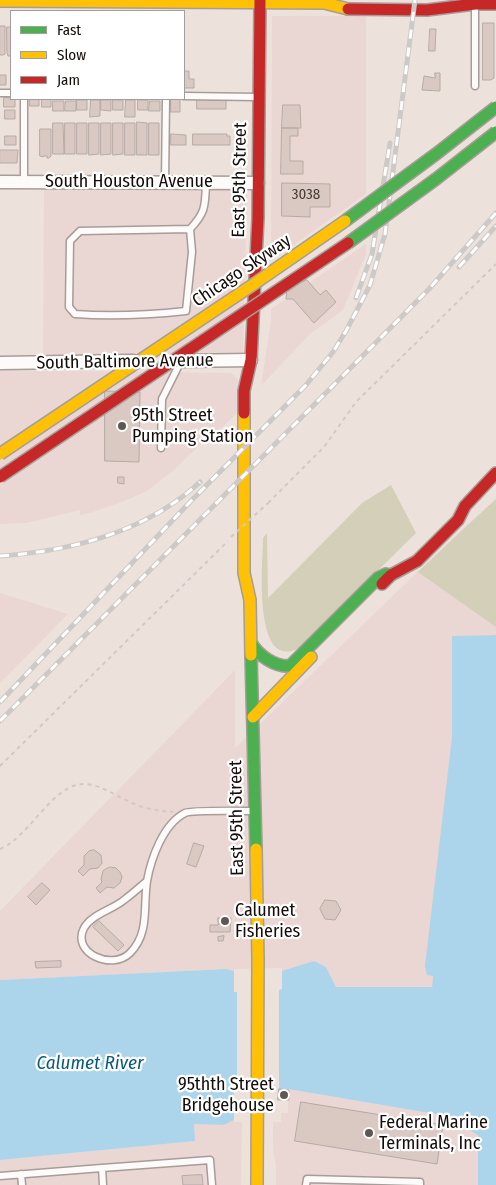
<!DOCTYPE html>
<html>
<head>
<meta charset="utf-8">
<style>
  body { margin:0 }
  #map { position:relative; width:496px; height:1185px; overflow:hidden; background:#ede2db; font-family:"Fira Sans Condensed",sans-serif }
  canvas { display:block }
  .legend { position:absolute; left:10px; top:10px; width:175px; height:90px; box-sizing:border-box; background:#fff; border:1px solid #a19e9c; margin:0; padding:6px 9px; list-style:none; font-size:15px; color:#130c08 }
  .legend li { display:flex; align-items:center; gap:10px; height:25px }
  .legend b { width:25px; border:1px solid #a19e9c }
</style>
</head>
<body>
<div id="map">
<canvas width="496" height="1185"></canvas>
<ul class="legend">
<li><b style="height:6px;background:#4caf50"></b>Fast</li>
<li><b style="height:6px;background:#ffc107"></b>Slow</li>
<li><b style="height:6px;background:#c62828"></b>Jam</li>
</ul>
</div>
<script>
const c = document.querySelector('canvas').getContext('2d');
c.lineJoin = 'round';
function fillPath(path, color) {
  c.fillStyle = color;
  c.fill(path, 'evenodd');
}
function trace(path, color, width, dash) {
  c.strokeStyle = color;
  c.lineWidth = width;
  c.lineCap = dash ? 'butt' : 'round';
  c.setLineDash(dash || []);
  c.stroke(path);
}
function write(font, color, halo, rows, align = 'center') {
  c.font = font + ' "Fira Sans Condensed",sans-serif';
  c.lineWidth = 4.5;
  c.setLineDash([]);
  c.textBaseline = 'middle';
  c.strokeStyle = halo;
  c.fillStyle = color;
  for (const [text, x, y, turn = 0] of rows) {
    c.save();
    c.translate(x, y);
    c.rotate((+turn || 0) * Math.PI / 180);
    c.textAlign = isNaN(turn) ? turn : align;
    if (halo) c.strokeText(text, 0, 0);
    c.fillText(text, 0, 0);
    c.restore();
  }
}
const industrial = new Path2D(`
  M272 16H366V194L271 261Z
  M44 189H247L243 353 43 355Z
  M366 244V254L343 310 310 334 261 386 271 320V309Z
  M0 370 230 373 234 375 239 381V411L215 434 213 432 174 470 147 491 127 500 90 513 80 515V510L26 523 0 524Z
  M496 499V635L452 636V737L432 988 336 987 326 967 282 989 226 969 0 980V911L235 670V748L462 529Z
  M0 593 68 614 0 683Z
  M288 1089 441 1115 478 1135V1185H276V1167L273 1148V1122H281V1113H288Z
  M234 1120V1122H242L241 1185H0V1160L194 1141 193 1124 224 1125Z`);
const green = new Path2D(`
  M391 485 416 533 299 648C252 673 263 561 263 538L267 533 268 598 362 503Z
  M496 499V627L418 572Z`);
const water = new Path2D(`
  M496 635V1185H478V1135L441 1115 288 1089 234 1092V1120L224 1125 194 1124 195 1141 0 1160V980L226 969 234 971H282L314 961 326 967 336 987H432L433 976 427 975 425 966 452 737V636Z`);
const pier = new Path2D(`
  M282 968V989L279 990V1089H288V1092L236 1094V1120L234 1122V1092L237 1091V992H234V969Z`);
const building = new Path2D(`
  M483 23H494V78L491 80H483Z
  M0 26H5V54L3 55H0Z
  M7 27H11V56H8L7 53Z
  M430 29H436L435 51H429Z
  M184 71H189V79H194V88H184Z
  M435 73H440V91L422 90 424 76 435 78Z
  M0 75H6V85H0Z
  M4 97 15 99V107H4Z
  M30 99H39V106H30Z
  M42 99H51V107H42Z
  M171 99H180V112H171Z
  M197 99H226V109H197Z
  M77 100H87V110H77Z
  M91 100H100V116L90 117Z
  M101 100H111V111L101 110Z
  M113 100H123V110H113Z
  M126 100H135V117H125Z
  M138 100H148V110H138Z
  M53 101H64V111H53Z
  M66 101H76V111H65Z
  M150 101H160V111H149Z
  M283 105H300L301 128H282Z
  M5 110H15V119H5Z
  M137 122 147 123V155H137Z
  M53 123H63L64 154H53Z
  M65 123H75V154H65Z
  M77 123H87V154H77Z
  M89 123H99V154L89 155Z
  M101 123H111V154L101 155Z
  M113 123H123V154L113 155Z
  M125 123H135V155H125Z
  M149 123H159V155H149Z
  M282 128H298V136H290V161H303V174H281Z
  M40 129H51V156L49 158H47V156H43V157L40 156Z
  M171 134 186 135V145H171Z
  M193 134H227V136H230V145H193Z
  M5 136H16V145H5Z
  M0 150H18L17 163H0Z
  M282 183 330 184V207H310V217L282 216Z
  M307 280 320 295 326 290 336 302 314 323 293 299H286L287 289Z
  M105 391 140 392 139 462 105 461Z
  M118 477H124V484L118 483Z
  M194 843 204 846 196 867 187 864Z
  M94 850 101 855 102 863 98 868 90 869 83 876 78 871 84 865V856L89 851Z
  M110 867 116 868 120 872 122 877 120 883 114 888 107 887 100 893 96 888 102 882 101 879 103 871Z
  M42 883 50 890 36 905 28 897Z
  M325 900 336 901 341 910 335 920 325 919 320 909Z
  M218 918H231L230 932H210V925H218Z
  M99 921 124 945 118 951 93 927Z
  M224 936 223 941H218V937Z
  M61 961V967L36 968 35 962Z
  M279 1089 289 1090V1100H278Z
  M301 1102 443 1125 437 1164 295 1141Z
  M202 1175 203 1185H183L182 1176Z`);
const path = new Path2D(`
  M268 503 324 447 356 402 496 264
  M0 766 228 541
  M0 849C30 837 53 782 86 784 101 785 118 797 132 803 145 809 159 811 173 812`);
const lane = new Path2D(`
  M475 5V86
  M0 93H11
  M184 96 257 97
  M24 182V99
  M165 183 166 99
  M190 229 192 252 186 311C148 315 112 317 75 314L69 307 70 241 80 231 190 229C206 212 205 206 206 183
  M161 448 162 399 178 367
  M147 881C140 887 132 894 124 900 112 910 92 914 84 928 71 953 112 971 130 953 150 933 143 906 147 881 151 859 163 824 185 813 191 810 242 811 253 811
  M102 1168 210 1160 212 1185
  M21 1174 22 1185
  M0 1176 102 1168 103 1185
  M306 1185 307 1179 420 1182V1185`);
const street = new Path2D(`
  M0 182 258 183
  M178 361 251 360
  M0 363 133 361`);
const fast = new Path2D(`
  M251 643C259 656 275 667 290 666L378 578 386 574 391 575
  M251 655 256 849`);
const slow = new Path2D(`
  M0 1 324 3 348 9
  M244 413V573L250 600 251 655
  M253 717 311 657
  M256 849 258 959 257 1185`);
const jam = new Path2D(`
  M348 9 427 10 475 4H496
  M244 413V391L251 360 258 218 260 0
  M382 584 391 575 417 561 458 520 465 506 496 473`);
const rail = new Path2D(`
  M459 267 496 226
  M356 298 372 254 390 143
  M0 556C72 551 146 532 200 482
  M0 702 190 502 306 385 333 352 346 331 370 285 385 234 415 0
  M0 721 429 289 496 213`);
const pathBridge = new Path2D(`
  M231 537 268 503`);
const fastBridge = new Path2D(`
  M345 221 436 154 496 107
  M348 243 436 179 496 132`);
const slowBridge = new Path2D(`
  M0 454 251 286 345 221`);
const jamBridge = new Path2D(`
  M0 477 348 243`);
const markers = [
  [122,426,5,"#5f5752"],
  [225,921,5,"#5f5752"],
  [284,1095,5,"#5f5752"],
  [369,1133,5,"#5f5752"]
];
const numberNames = [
  ["3038",306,195]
];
const streetNames = [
  ["East 95th Street",240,180,-89],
  ["South Houston Avenue",129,182],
  ["Chicago Skyway",242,271,-34],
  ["South Baltimore Avenue",125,362,-1],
  ["East 95th Street",237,818,-91]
];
const poiNames = [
  ["95th Street",132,416],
  ["Pumping Station",132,437],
  ["Calumet",235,911],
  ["Fisheries",235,932],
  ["95thth Street",274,1085,"right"],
  ["Bridgehouse",274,1106,"right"],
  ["Federal Marine",379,1123],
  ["Terminals, Inc",379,1144]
];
const waterNames = [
  ["Calumet River",90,1064]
];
fillPath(industrial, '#ead6d2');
fillPath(green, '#d3cfb8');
fillPath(water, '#acd5ec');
fillPath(pier, '#ede2db');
fillPath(building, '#dac8c3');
trace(building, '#b5aba7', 1);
trace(lane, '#a69d98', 9);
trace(street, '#a69d98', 15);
trace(fast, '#a69d98', 14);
trace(slow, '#a69d98', 14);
trace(jam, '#a69d98', 14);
trace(path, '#cecac8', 2, [4, 4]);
trace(lane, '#fcfbfa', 6);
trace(street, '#fcfbfa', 12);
trace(fast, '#4caf50', 11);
trace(slow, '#ffc107', 11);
trace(jam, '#c62828', 11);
trace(rail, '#ccc9c7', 5);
trace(rail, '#fff', 3, [9]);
trace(fastBridge, '#a69d98', 14, []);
trace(slowBridge, '#a69d98', 14, []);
trace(jamBridge, '#a69d98', 14, []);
trace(pathBridge, '#cecac8', 2, [4, 4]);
trace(fastBridge, '#4caf50', 11);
trace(slowBridge, '#ffc107', 11);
trace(jamBridge, '#c62828', 11);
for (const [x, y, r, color] of markers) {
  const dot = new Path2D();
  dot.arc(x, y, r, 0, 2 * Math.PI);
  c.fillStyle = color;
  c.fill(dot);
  trace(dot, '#fff', 2);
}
write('15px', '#453b37', null, numberNames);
write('18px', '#130c08', '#fff', streetNames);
write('18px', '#130c08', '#fff', poiNames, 'left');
write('italic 19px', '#085b7d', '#fff', waterNames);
</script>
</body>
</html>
